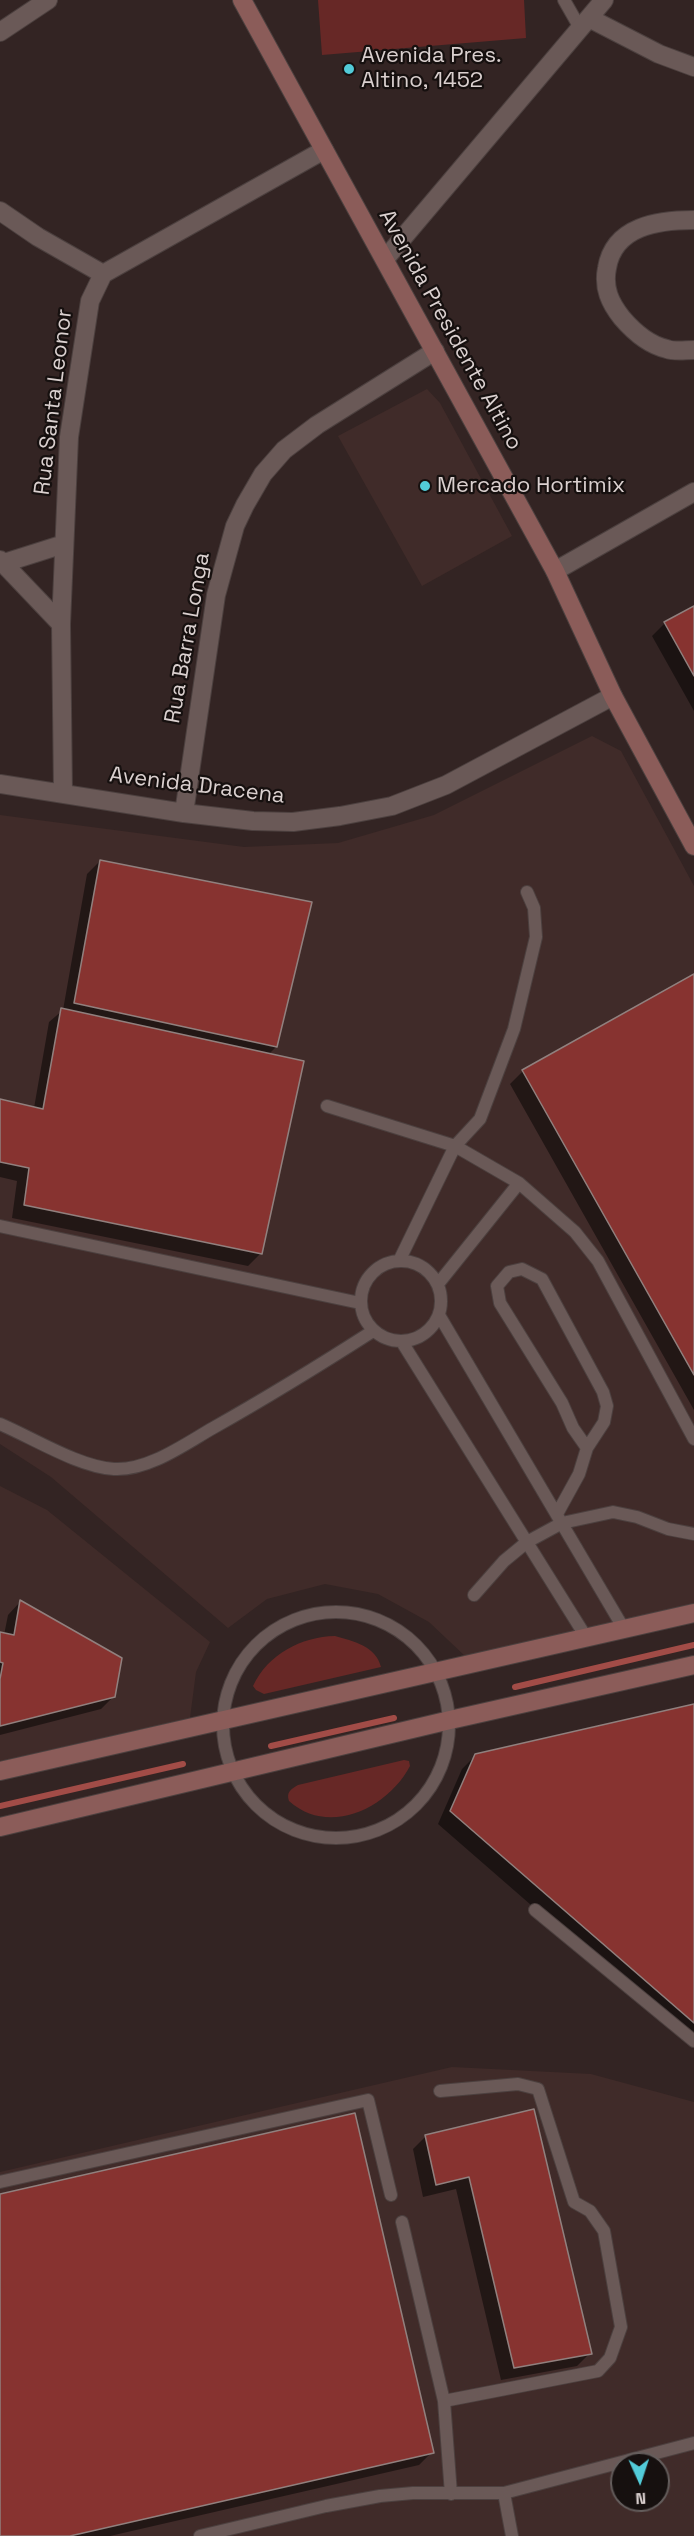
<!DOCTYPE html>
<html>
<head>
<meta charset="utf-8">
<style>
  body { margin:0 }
  #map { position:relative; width:694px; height:2536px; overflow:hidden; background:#332423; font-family:"Space Grotesk",sans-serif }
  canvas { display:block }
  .north { position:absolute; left:610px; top:2452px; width:60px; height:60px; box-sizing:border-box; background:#16100f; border:2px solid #645d5c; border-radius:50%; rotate:177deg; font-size:16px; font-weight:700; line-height:24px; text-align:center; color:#dad0cf }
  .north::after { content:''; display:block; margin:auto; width:21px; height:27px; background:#52cbd8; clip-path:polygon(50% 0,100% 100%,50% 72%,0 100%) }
</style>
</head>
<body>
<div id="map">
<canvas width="694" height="2536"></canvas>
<div class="north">N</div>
</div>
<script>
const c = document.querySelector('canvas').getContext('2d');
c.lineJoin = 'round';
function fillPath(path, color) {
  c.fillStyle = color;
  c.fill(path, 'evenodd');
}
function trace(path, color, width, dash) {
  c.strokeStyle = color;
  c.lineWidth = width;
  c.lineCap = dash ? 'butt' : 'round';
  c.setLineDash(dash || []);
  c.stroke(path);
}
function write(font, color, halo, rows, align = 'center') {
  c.font = font + ' "Space Grotesk",sans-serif';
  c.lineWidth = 4.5;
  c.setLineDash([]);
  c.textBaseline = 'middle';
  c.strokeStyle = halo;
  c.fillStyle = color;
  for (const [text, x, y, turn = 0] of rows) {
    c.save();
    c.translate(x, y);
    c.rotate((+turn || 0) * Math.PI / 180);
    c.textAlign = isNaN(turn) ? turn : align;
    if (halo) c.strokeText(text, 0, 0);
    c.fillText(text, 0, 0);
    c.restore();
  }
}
const built = new Path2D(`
  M427 389 440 403 512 536 422 586 338 436Z
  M592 736 621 751 694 886V1603L466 1657 429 1622 378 1594 325 1584 267 1599 228 1628 51 1477 0 1444V815L244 847 338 843 434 815Z
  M0 1486 47 1510 210 1642 196 1672 190 1718 0 1761Z
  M452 2067 591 2074 694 2102V2536H0V2172ZM622 2464H658V2500H622Z`);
const green = new Path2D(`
  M318 0H524L526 38 322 55Z
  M335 1636C353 1641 376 1646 381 1667L264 1694 256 1690 253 1686C268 1654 301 1637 335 1636Z
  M404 1760 409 1761 410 1766C388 1808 329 1837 289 1801 286 1792 291 1789 298 1785Z`);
const shadow = new Path2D(`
  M694 607V711L652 636 665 623Z
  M100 861 276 1047 268 1055 261 1253 248 1266 12 1218 17 1181 0 1177V1101L34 1108 49 1022 63 1010 87 874Z
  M694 976V1410L510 1084 523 1071Z
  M20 1602 114 1696 101 1709 0 1735V1634L4 1635 8 1615Z
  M694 1705V2047L438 1824 462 1769 475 1756Z
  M533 2110 590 2353 577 2366 501 2380 456 2189 423 2197 413 2149 426 2136Z
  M0 2196 432 2452 419 2465 110 2536H0Z`);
const stream = new Path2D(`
  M515 1687 694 1645
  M271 1746 394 1718
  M0 1806 183 1764`);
const building = new Path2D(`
  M694 606V676L664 622Z
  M100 860 312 902 277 1047 74 1003Z
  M694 974V1375L522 1070Z
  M61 1008 304 1061 262 1254 24 1205 29 1168 0 1162V1099L43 1109Z
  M20 1600 122 1658 115 1697 0 1726V1679L3 1663 0 1662V1632L14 1635Z
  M694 1704V2023L450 1811 475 1754Z
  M534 2109 592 2354 514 2368 469 2177 436 2185 425 2135Z
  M355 2113 434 2453 70 2536H0V2194Z`);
const lane = new Path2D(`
  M564 0 580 28
  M327 1106 455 1146 519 1183 575 1232 598 1261 694 1439
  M0 1226 360 1303
  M361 1301a40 40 0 1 1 80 0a40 40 0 1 1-80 0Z
  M399 1261 455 1146 480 1119 514 1029 536 937 534 908 527 892
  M438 1284 519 1183
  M439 1315 624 1629
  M402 1342 586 1637
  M0 1424C33 1438 79 1467 114 1469 148 1471 185 1444 213 1428 268 1397 320 1365 373 1331
  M557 1514 579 1474 587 1448 604 1422 607 1406 603 1392 542 1279 522 1269 509 1272 497 1286 500 1303 562 1403 573 1428 587 1448
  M474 1595 504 1561 527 1542 562 1523 613 1512 637 1517 668 1529 694 1534
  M223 1725a113 113 0 1 1 226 0a113 113 0 1 1-226 0Z
  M535 1910 694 2041
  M440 2091 518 2084 538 2089 574 2202 590 2211 604 2231 621 2327 610 2358 598 2371 444 2401
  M0 2182 368 2100 391 2195
  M402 2222 444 2401 451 2494
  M504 2493 512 2536
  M200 2536 326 2506 380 2496 413 2493H504L694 2443`);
const street = new Path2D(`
  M589 18 659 54 694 67
  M0 32 48 0
  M0 211 38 237 103 274
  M694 220C658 220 614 226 607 268 603 288 610 303 622 318 634 332 649 345 667 349 675 352 685 350 694 350
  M385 259 604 0
  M0 560 61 624
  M4 563 64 544
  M555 571 694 492
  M0 784 184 813 253 821 293 822 340 816 392 806 446 785 613 696
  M63 793 61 624 69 437 90 301 103 274 324 150
  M184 813 216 595 235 526 245 505 263 474 284 450 317 425 435 351`);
const secondary = new Path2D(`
  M242 0 555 571 613 696 694 846
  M0 1771 694 1613
  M0 1827 450 1720 694 1665`);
const markers = [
  [349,69,6,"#52cbd8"],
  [425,486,6,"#52cbd8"]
];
const poiNames = [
  ["Avenida Pres.",361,56],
  ["Altino, 1452",361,81],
  ["Mercado Hortimix",437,486]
];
const streetNames = [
  ["Avenida Presidente Altino",450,330,61],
  ["Rua Santa Leonor",54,402,-83],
  ["Rua Barra Longa",188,638,-80],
  ["Avenida Dracena",197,786,7]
];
fillPath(built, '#402b29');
fillPath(green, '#672826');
fillPath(shadow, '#0007');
trace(stream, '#a24c47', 6);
fillPath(building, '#873330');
trace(building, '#91807e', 1.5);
trace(lane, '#4c403f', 14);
trace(street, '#4c403f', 20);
trace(secondary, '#4c403f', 20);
trace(lane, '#6a5957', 12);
trace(street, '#6a5957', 18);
trace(secondary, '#8b5c59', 18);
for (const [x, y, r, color] of markers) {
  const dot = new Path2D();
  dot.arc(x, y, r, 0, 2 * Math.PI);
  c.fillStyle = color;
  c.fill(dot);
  trace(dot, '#16100f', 2);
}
write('22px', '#dad0cf', '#16100f', poiNames, 'left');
write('22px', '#dad0cf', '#16100f', streetNames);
</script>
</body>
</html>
